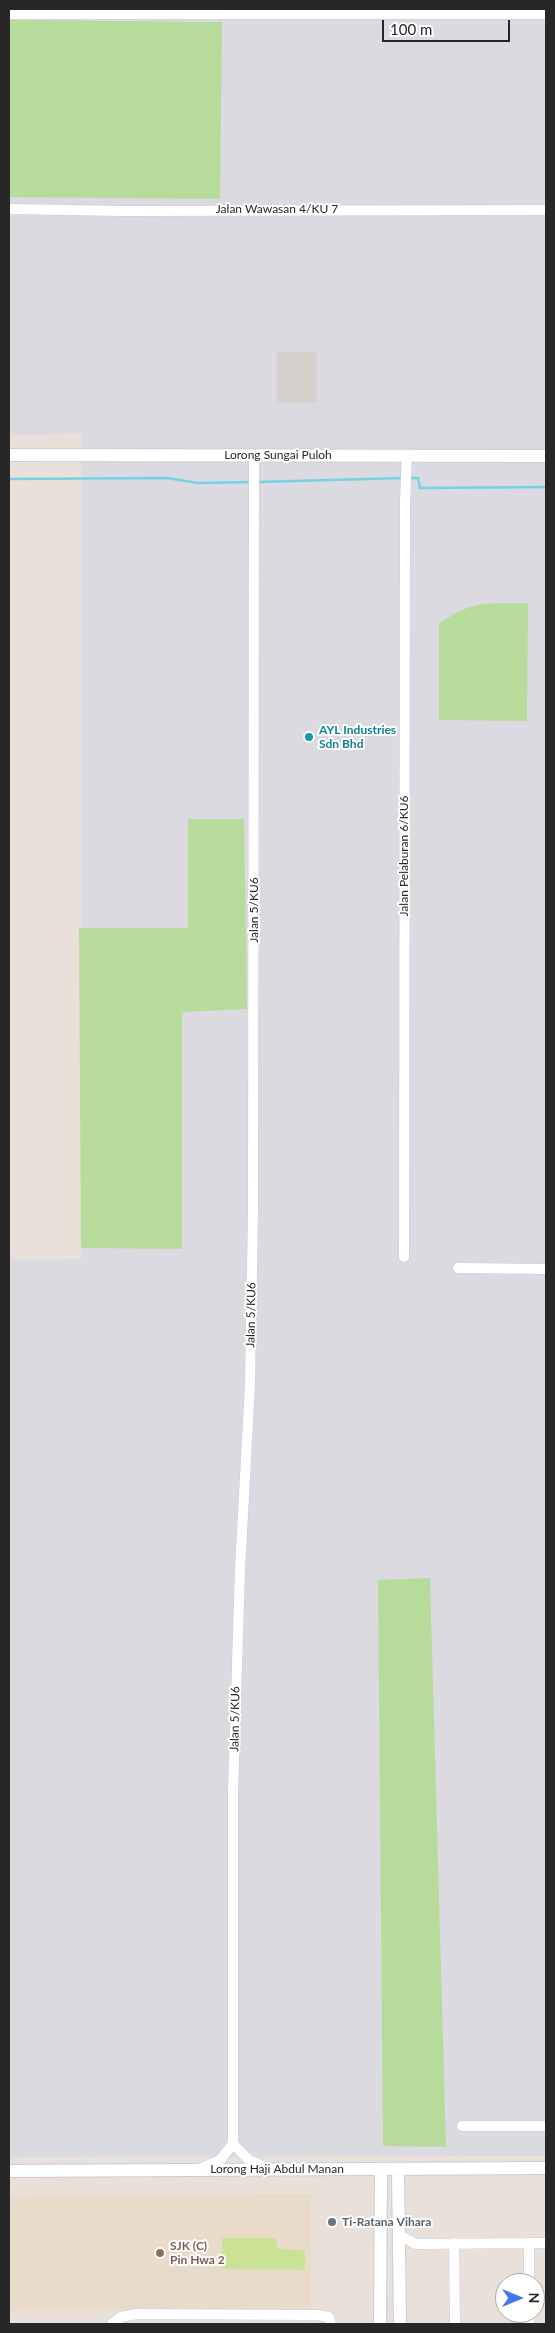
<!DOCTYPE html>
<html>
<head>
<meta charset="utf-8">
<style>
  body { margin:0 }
  #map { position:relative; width:555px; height:2333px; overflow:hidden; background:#e8e0d9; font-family:Lato,sans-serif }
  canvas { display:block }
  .frame { position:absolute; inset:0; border:10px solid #272727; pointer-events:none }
  .north { position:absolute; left:495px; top:2273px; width:50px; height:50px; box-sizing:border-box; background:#fff; border:1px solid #a9a9a9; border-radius:50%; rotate:90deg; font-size:14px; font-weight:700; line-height:20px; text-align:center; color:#272727 }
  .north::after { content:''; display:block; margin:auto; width:18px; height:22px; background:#4677e9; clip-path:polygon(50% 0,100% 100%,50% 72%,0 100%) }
  .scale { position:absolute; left:382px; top:20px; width:128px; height:22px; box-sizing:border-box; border:2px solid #272727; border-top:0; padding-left:6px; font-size:15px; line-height:18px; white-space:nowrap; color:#272727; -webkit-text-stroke:4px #fff; paint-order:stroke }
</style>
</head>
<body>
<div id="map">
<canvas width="555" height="2333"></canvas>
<div class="frame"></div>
<div class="north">N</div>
<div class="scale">100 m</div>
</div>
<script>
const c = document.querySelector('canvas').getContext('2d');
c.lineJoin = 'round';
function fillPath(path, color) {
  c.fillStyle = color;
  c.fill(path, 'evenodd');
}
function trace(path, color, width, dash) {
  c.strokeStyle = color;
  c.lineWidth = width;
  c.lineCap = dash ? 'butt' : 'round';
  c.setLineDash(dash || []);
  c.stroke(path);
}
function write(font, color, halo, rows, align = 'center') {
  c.font = font + ' Lato,sans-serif';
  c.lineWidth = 4;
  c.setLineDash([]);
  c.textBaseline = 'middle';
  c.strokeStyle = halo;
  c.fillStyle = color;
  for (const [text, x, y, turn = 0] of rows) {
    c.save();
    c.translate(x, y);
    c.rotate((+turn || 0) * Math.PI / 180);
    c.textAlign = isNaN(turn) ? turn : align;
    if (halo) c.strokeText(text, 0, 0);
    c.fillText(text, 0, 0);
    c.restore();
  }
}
const industrial = new Path2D(`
  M9 9H546V2156L9 2157V1260L81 1259V434L9 435Z`);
const education = new Path2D(`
  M311 2194V2310L9 2311V2197Z`);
const green = new Path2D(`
  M9 20 222 22 220 199 10 197Z
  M528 603 527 721 439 720V624C472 599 489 604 528 603Z
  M188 819H244L247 1009 182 1012V1249L81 1248 79 928H188Z
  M430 1578 446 2147 383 2146 378 1580Z`);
const pitch = new Path2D(`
  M222 2238H276L277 2249 305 2250V2270L222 2269Z`);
const plaza = new Path2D(`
  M277 352H317V403H277Z`);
const stream = new Path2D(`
  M410 478H418L420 488 546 487
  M9 479 167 478 198 483 252 482
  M257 482 404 478`);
const minor = new Path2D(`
  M9 14H546
  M9 209 123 211 546 210
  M404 1257 405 502 407 455
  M458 1268 546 1269
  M462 2126H546
  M233 2144V1792L240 1570 250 1384 253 1212 254 485V461L252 455
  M233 2144 249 2160 266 2167
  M201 2168 220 2160 233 2144
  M399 2235 416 2244 546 2243
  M454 2243 455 2324
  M529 2243V2283
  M529 2313V2324
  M112 2324 121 2317 136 2314 317 2315 329 2317 331 2324`);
const tertiary = new Path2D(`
  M9 455 546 456
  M398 2169 400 2324
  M9 2171 546 2168
  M380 2324 381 2169`);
const markers = [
  [309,737,5,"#0f9aa8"],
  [332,2222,5,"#6b7280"],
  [160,2253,5,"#8d6e63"]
];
const streetNames = [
  ["Jalan Wawasan 4/KU 7",277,209],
  ["Lorong Sungai Puloh",278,455],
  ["Jalan Pelaburan 6/KU6",404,856,-90],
  ["Jalan 5/KU6",254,910,-90],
  ["Jalan 5/KU6",251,1315,-89],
  ["Jalan 5/KU6",235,1719,-89],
  ["Lorong Haji Abdul Manan",277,2169]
];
const cultureNames = [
  ["AYL Industries",319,730],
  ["Sdn Bhd",319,744]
];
const worshipNames = [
  ["Ti-Ratana Vihara",342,2222]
];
const educationNames = [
  ["SJK (C)",170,2246],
  ["Pin Hwa 2",170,2260]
];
fillPath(industrial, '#dbdae1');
fillPath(education, '#e9dbca');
fillPath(green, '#b7db9a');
fillPath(pitch, '#cae296');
fillPath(plaza, '#d5d0cc');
trace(stream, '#74d2e3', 2.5);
trace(minor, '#c8cdd8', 11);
trace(tertiary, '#c8cdd8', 14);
trace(minor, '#fff', 10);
trace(tertiary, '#fff', 12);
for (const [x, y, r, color] of markers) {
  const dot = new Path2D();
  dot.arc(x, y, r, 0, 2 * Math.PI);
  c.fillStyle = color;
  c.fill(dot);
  trace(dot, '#fff', 2);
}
write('12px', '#272727', '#fff', streetNames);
write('bold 12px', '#0d838f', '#fff', cultureNames, 'left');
write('bold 12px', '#5b616d', '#fff', worshipNames, 'left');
write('bold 12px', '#785e54', '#fff', educationNames, 'left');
</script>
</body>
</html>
